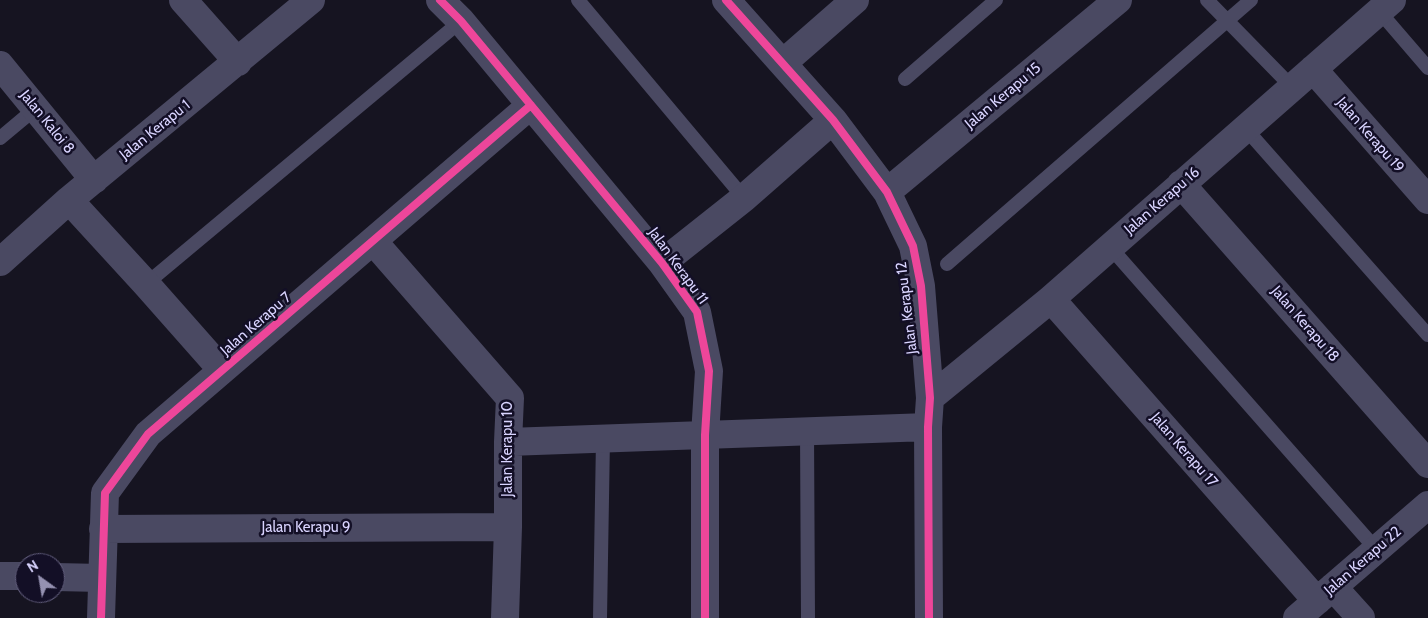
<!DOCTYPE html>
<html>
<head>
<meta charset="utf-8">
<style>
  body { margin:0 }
  #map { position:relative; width:1428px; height:618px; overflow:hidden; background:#161421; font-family:Cabin,sans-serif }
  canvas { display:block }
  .north { position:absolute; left:15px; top:553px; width:50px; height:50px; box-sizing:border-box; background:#130f26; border:1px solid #625e7d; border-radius:50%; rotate:328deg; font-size:14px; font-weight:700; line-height:20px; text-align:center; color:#d9d4ff }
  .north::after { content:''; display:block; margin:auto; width:18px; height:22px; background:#9591b1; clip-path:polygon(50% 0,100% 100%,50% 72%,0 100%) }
</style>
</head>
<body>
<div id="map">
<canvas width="1428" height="618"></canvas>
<div class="north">N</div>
</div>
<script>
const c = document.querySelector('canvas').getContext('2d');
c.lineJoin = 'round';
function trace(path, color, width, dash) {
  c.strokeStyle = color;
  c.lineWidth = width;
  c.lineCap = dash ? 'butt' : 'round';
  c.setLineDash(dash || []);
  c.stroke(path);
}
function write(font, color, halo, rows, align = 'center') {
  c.font = font + ' Cabin,sans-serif';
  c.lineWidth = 5;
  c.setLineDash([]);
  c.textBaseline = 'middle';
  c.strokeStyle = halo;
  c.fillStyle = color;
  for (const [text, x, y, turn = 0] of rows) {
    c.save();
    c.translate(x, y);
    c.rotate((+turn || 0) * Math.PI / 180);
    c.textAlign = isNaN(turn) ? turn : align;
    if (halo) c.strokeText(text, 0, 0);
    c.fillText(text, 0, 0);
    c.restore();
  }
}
const service = new Path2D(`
  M578 0 744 198
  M1207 0 1292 87
  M1379 11 1428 68
  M905 79 996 0
  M1245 128 1428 335
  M0 138 36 108
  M1110 247 1368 540
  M947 264 1251 0
  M146 284 461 21
  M807 431 808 618
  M600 618 603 439`);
const minor = new Path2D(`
  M183 0 238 62
  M440 0 461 21 662 263 697 312 709 371 705 435V618
  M726 0 833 120 887 192 913 246 921 286 930 398 928 427 929 618
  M783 63 855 0
  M0 65 94 180
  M1313 69 1428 200
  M1181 184 1428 464
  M887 192 1118 0
  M69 200 146 284 222 370
  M373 241 510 398 508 442V527L505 618
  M0 262 69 200 311 0
  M662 263 744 198 833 120
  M1051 299 1317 601
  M930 398 1051 299 1392 0
  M508 442 928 427
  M103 529 508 527
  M0 576H25
  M55 577 102 578
  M1333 587 1361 618
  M101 618 105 493 148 434 531 105
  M1297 618 1428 505`);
const cycleway = new Path2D(`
  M440 0 461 21 662 263 697 312 709 371 705 435V618
  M726 0 833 120 887 192 913 246 921 286 930 398 928 427 929 618
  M101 618 105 493 148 434 531 105`);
const streetNames = [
  ["Jalan Kerapu 15",1003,96,-40],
  ["Jalan Kaloi 8",47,122,51],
  ["Jalan Kerapu 1",155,130,-39],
  ["Jalan Kerapu 19",1370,135,49],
  ["Jalan Kerapu 16",1162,201,-41],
  ["Jalan Kerapu 11",678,266,54],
  ["Jalan Kerapu 12",907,308,-97],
  ["Jalan Kerapu 7",256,324,-41],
  ["Jalan Kerapu 18",1305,324,49],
  ["Jalan Kerapu 10",508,449,-90],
  ["Jalan Kerapu 17",1184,450,49],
  ["Jalan Kerapu 9",306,528],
  ["Jalan Kerapu 22",1363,561,-41]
];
trace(service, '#4a4962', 14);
trace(minor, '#4a4962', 28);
trace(cycleway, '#ed469a', 8);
write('15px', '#d9d4ff', '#130f26', streetNames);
</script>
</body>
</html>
